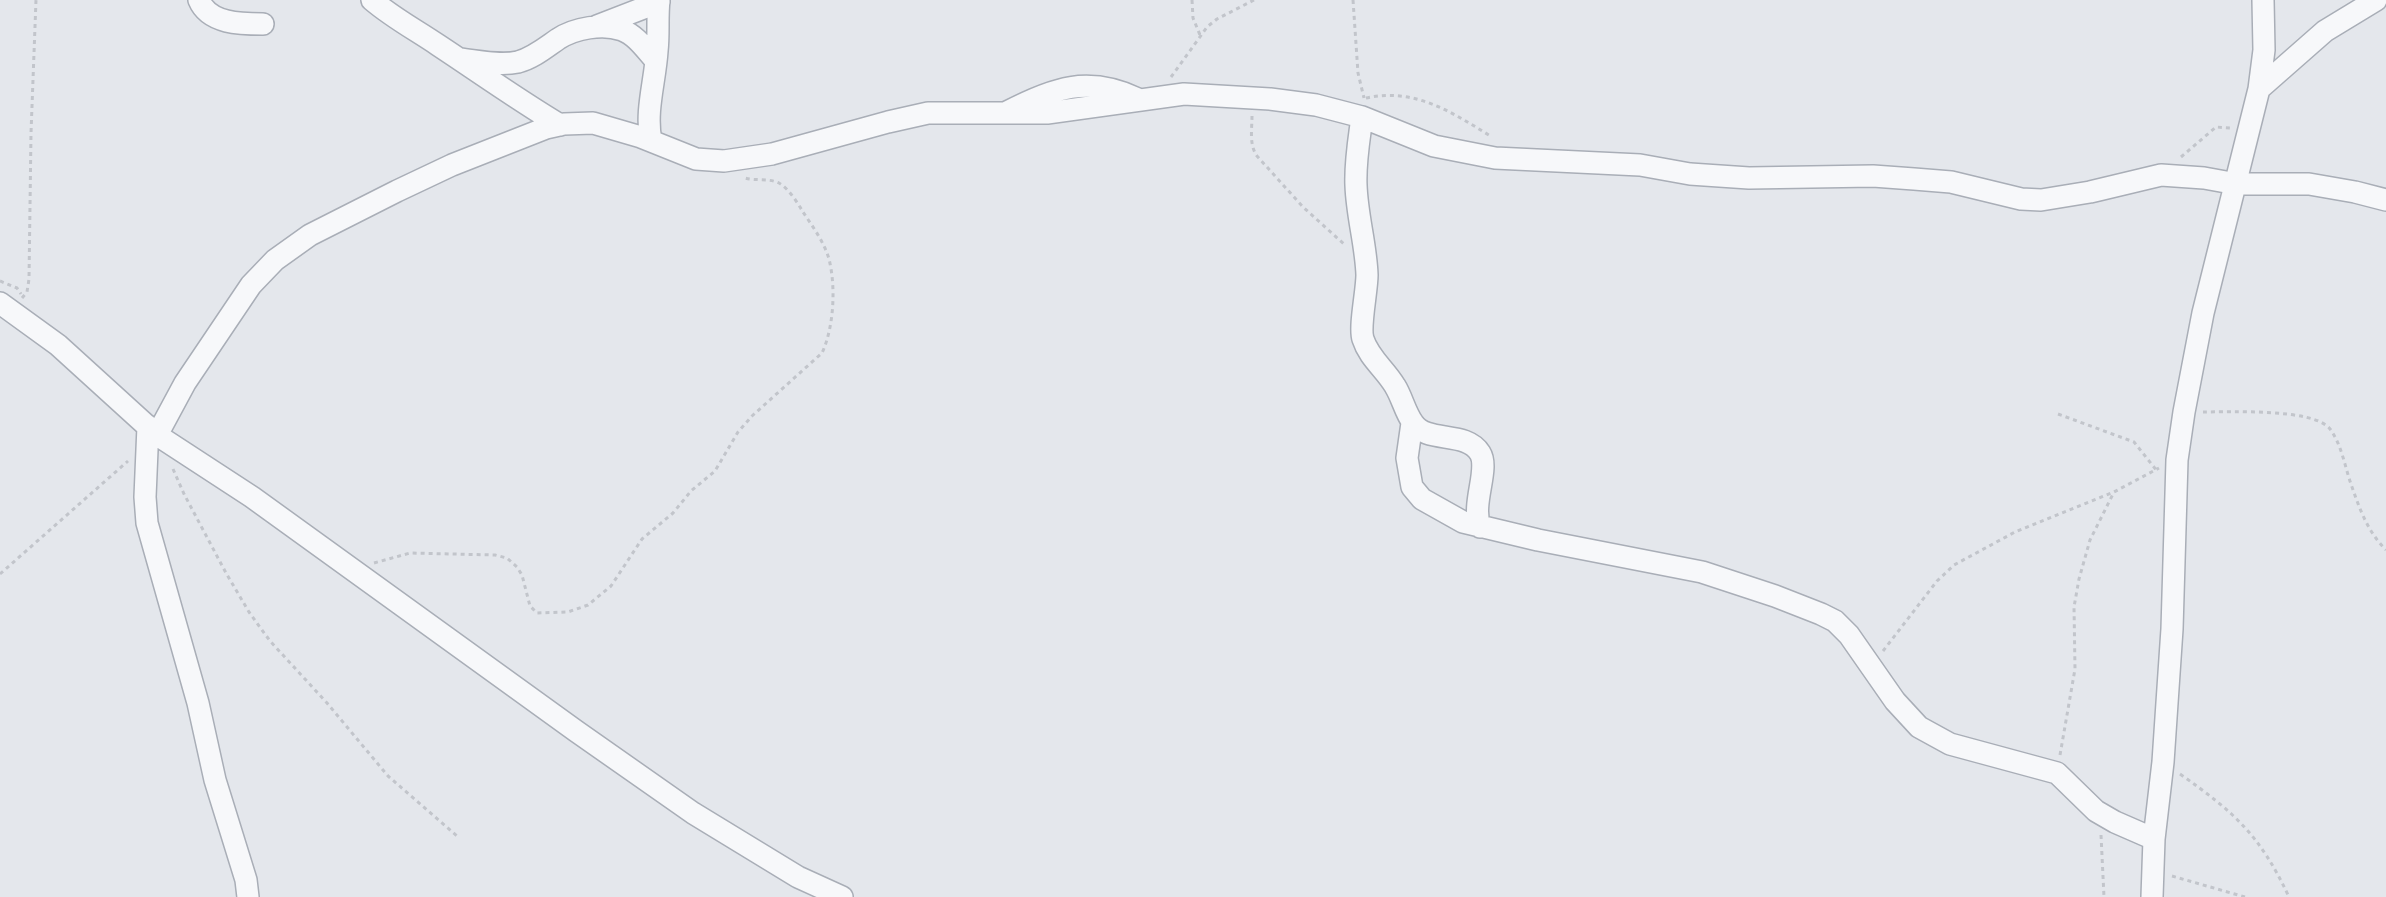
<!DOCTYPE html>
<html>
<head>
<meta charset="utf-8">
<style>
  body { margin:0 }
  canvas { display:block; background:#e4e7ec }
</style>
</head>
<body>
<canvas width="2386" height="897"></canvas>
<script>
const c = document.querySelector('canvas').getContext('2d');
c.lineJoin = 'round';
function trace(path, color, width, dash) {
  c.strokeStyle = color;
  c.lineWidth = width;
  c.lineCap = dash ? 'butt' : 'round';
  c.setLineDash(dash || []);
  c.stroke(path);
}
const path = new Path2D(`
  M1192 0 1193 18 1200 35
  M1353 0 1358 73 1364 98
  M1171 77 1207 27 1217 19 1254 0
  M1366 98C1415 87 1453 113 1492 137
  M1252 116C1252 129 1249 145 1257 156L1303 207 1345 245
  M2181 157 2216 127 2231 128
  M0 281 17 288 21 294
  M22 298 27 292 29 279 31 133 36 0
  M2203 412C2229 412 2314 408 2330 429 2342 445 2345 468 2352 487 2360 510 2368 532 2386 550
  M2058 414 2134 442 2157 471
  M173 469 184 494 226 573 249 612 270 641 327 703 388 776 457 836
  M374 563 410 553 495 555 507 558 517 567 522 575 530 606 537 613 568 612 588 605 611 586 642 539 673 513 691 491 715 471 738 432 752 416 822 353C834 327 836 287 829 259 824 242 813 227 803 212 797 202 789 189 779 183 769 178 755 181 745 178
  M0 574 128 461
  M1883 651 1937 581 1954 565 2015 532 2114 492 2159 468
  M2060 755 2075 669 2074 607 2079 579 2090 540 2114 492
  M2180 774C2234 812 2260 835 2289 897
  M2101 835 2104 897
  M2172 876 2245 897`);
const minor = new Path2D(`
  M199 0C209 24 241 24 263 24
  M372 0C393 18 416 30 438 45 479 72 518 100 560 125
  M597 26 659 2
  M460 59C478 61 500 66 518 62 533 58 545 48 558 39 575 28 603 23 622 30 636 35 646 50 656 61
  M2259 89 2325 31 2376 0
  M1007 112C1053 88 1088 75 1138 99
  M1362 117C1359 140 1355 162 1356 185 1357 216 1366 245 1367 275 1367 291 1359 327 1363 339 1369 358 1385 369 1395 386 1402 397 1405 412 1413 423 1427 444 1466 430 1480 453 1490 469 1471 503 1480 527
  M651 141C645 111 655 82 657 51 659 34 657 17 659 0
  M0 303 58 345 157 435 252 497 576 731 693 813 798 877 842 897
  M1412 423 1407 458 1412 487 1422 499 1463 522 1538 540 1702 572 1775 596 1821 614 1835 621 1849 635 1895 701 1919 727 1950 744 2057 773 2096 811 2115 822 2154 839
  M148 426 145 497 147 523 198 703 215 780 246 880 248 897
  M157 435 185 383 251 285 275 260 310 235 397 191 452 165 546 128 564 124 593 123 641 137 696 159 724 161 772 154 888 122 928 113H1047L1184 94 1270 99 1316 105 1362 117 1434 146 1495 158 1640 165 1690 174 1749 178 1873 176 1914 179 1951 182 2021 199 2041 200 2090 192 2161 175 2204 178 2237 184H2309L2355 192 2386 200
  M2152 897 2154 839 2163 762 2172 629 2177 460 2184 412 2203 313 2259 89 2264 50 2263 0`);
trace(minor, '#a9aeb7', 24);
trace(path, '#c2c5cb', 3, [4, 4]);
trace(minor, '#f7f8fa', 21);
</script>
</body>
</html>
